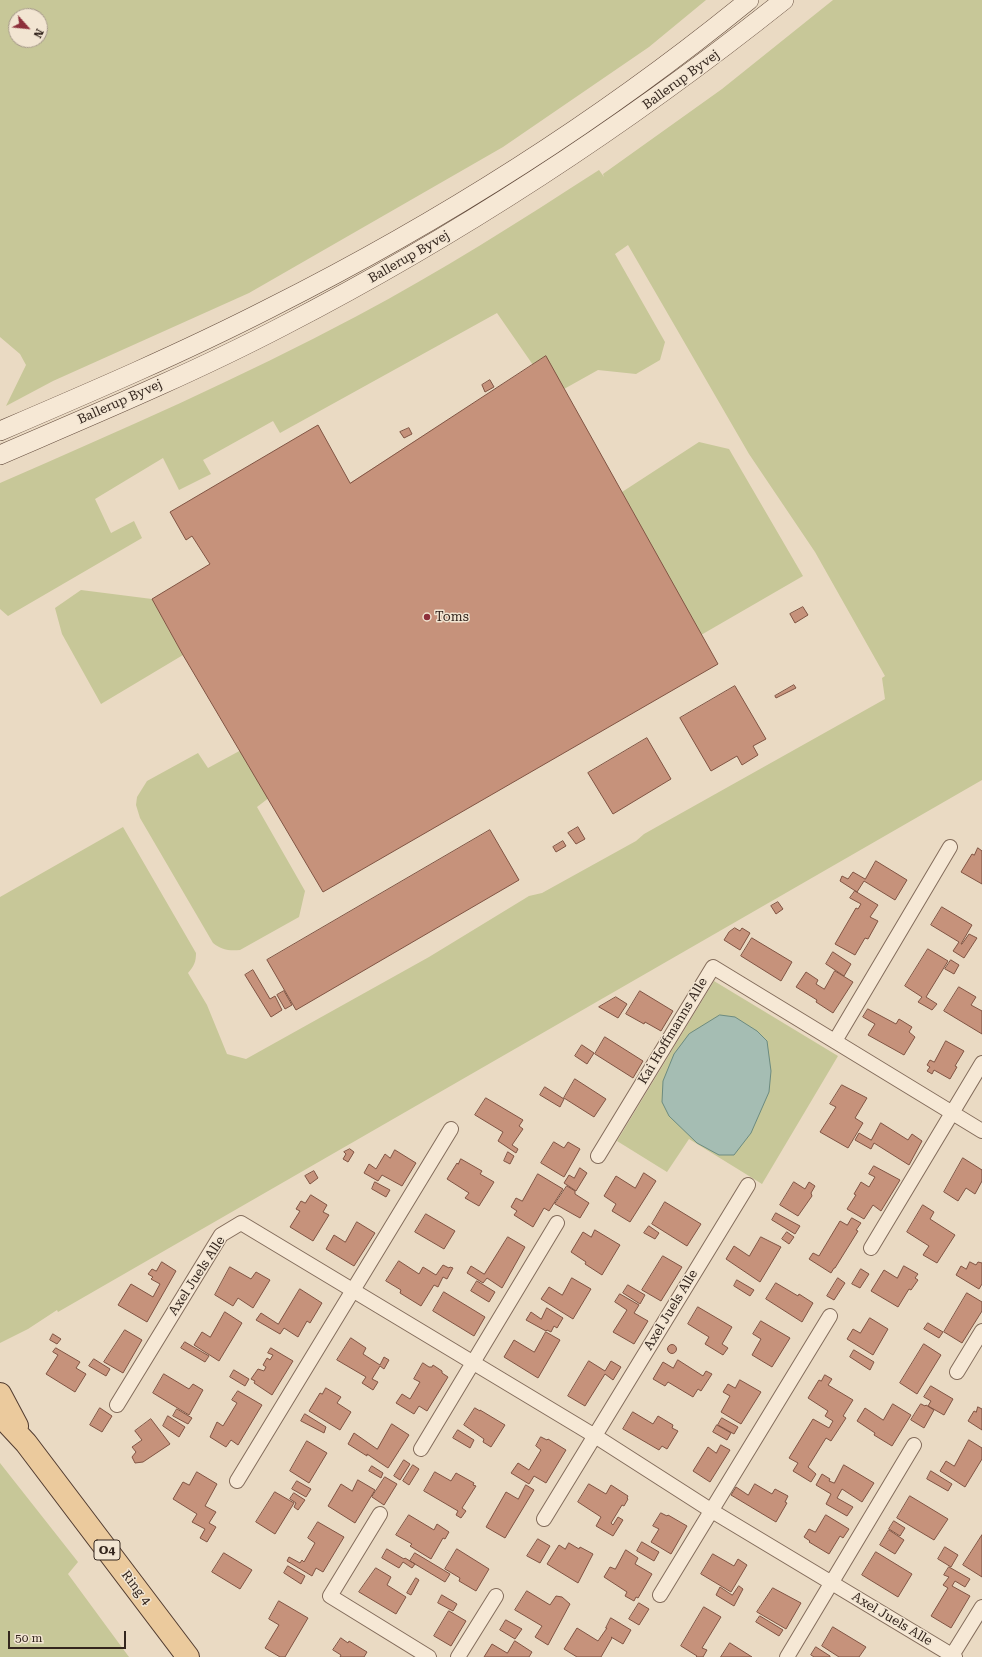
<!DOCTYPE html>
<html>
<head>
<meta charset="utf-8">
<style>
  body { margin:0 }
  #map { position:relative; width:982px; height:1657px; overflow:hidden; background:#eadac3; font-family:"Roboto Serif",serif }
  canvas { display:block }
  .north { position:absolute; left:8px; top:8px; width:40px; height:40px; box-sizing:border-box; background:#f2e5d2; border:1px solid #a6998a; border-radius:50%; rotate:117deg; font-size:11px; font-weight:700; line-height:16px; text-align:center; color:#34261e }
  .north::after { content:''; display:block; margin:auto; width:14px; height:18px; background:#8d303b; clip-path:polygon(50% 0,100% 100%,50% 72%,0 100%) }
  .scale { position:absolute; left:8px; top:1631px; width:118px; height:18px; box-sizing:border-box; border:2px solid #34261e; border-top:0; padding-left:5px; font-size:12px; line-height:14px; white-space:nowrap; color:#34261e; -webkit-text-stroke:3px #f2e5d2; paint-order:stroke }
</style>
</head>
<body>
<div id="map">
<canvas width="982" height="1657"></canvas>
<div class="north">N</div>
<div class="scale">50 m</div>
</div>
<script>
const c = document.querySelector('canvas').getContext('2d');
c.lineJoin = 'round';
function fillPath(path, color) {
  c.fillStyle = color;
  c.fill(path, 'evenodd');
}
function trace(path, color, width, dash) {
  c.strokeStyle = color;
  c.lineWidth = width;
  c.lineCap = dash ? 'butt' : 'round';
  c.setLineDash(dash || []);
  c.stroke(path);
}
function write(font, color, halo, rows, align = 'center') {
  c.font = font + ' "Roboto Serif",serif';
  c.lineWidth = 3;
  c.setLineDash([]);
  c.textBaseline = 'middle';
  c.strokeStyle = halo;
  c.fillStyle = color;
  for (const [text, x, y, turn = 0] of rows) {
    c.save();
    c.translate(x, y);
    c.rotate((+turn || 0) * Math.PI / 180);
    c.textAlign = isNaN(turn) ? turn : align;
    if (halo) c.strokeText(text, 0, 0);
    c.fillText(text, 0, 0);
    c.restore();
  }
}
const green = new Path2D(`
  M0 0H706L649 47 503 147 249 293 53 381 6 406 26 365 20 354 0 337ZM16 16H40V40H16Z
  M833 0H982V780L58 1312 57 1310 28 1329 0 1343V897L123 827 196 953C196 962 194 966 188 973L207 1005 227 1054 246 1059 429 957 529 896 542 893 636 841 644 834 885 699 882 678 885 676 815 552 749 454 628 245 615 254 665 342 660 360 636 374 598 370 564 389 533 365 497 313 280 433 273 421 203 460 211 474 179 490 163 458 95 499 111 533 134 521 142 538 8 616 0 609V483C121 430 241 378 357 316 440 272 520 221 599 170L604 177 603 174 722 89Z
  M699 442 729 449 803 576 701 635 622 492Z
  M81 590 152 599 183 655 101 704 62 634 55 608Z
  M243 749 270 797 257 807 305 891 299 917 240 950C229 951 222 950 213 943L140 818 136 805 137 797 147 781 198 753 208 768Z
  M714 981 838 1056 762 1184 689 1139 667 1172 617 1141Z
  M0 1463 78 1562 68 1574 129 1657H0Z`);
const water = new Path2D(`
  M720 1015 735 1017 757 1031 767 1041 771 1071 769 1092 751 1133 734 1155H719L697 1143 669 1116 662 1102 663 1081 674 1054 689 1034Z`);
const building = new Path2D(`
  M546 356 718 664 323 892 183 655 152 599 210 564 192 536 186 540 170 512 318 425 350 483Z
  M490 380 494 387 485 392 482 385Z
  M409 428 412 434 404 438 400 432Z
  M803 607 808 615 795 623 790 614Z
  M794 685 796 688 776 698 775 696Z
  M735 686 766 739 753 746 758 755 742 765 737 756 711 771 680 718Z
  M647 738 671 779 613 814 588 773Z
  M578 827 585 839 576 844 568 833Z
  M490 830 519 880 296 1010 267 960Z
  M563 841 566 846 556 852 553 847Z
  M978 848 982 851V884L961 872 972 854 974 855Z
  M876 861 907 880 895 900 864 881 857 892 840 881 842 876 848 879 853 872 865 879Z
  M855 891 878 905 870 917 878 921 868 939 865 938 855 955 835 944 856 908 858 909 861 904 850 898Z
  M778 902 783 909 776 914 771 906Z
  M942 907 972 925 961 944H962L969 934 977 938 964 958 953 951 959 942 931 925Z
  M735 928 740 931 742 928 750 933 740 950 724 940 729 932Z
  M752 938 792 962 781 981 741 956Z
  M928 949 948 961 926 997 937 1004 932 1010 918 1002 922 997 905 986Z
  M833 952 851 964 844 976 826 964Z
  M951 960 959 965 954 974 945 969Z
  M253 970 270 999 275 996 282 1010 271 1017 245 975Z
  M835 971 853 982 833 1013 816 1002 817 1000 796 987 806 972 818 980 816 984 824 989Z
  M959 987 976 997 971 1005 982 1011V1034L944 1011Z
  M284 991 292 1005 285 1009 277 995Z
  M640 991 673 1011 661 1031 645 1022 644 1024 626 1014Z
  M616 997 627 1004 618 1018 599 1007Z
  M868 1009 896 1024 899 1019 912 1027 909 1032 915 1037 904 1055 868 1035 875 1024 863 1017Z
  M605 1037 643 1061 633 1078 595 1054Z
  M946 1041 964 1051 955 1066 957 1067 950 1079 934 1070 932 1074 927 1071 930 1067 927 1065 930 1060 934 1062Z
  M582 1045 594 1053 587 1064 575 1056Z
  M575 1079 606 1099 594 1117 564 1098Z
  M842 1085 867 1098 855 1118 863 1123 848 1148 820 1132 836 1107 830 1104Z
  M545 1087 564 1099 560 1107 540 1095Z
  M486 1098 523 1120 519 1126 523 1129 512 1145 518 1149 516 1153 498 1141 503 1132 475 1115Z
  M881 1123 908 1140 912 1134 922 1141 909 1165 874 1143 871 1149 855 1140 859 1133 871 1140Z
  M554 1142 564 1148 568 1142 580 1149 564 1177 541 1163Z
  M350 1149 354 1152 348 1162 343 1159 346 1154 344 1152Z
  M395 1150 416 1163 402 1186 382 1175 378 1181 364 1173 369 1164 376 1169 385 1154 390 1158Z
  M508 1152 514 1156 510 1164 504 1161Z
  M963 1158 982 1170V1181L975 1194 966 1188 958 1201 944 1192Z
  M461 1159 482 1171 480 1174 494 1182 479 1206 465 1198 469 1193 447 1179 457 1163 458 1164Z
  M874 1166 900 1180 881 1211 873 1205 864 1219 847 1209 856 1195 854 1194 861 1182 869 1187 875 1177 869 1174Z
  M580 1168 587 1173 576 1191 564 1183 569 1175 574 1178Z
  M314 1171 318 1178 310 1184 305 1176Z
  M644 1173 656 1181 630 1222 612 1211 616 1204 604 1196 616 1176 635 1188Z
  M538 1174 563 1189 549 1211 544 1208 533 1227 514 1215 517 1211 511 1207 516 1198 522 1201Z
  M375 1182 390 1190 386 1197 372 1189Z
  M794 1182 805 1189 809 1182 815 1186 811 1193 812 1196 798 1216 780 1205Z
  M567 1186 575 1191V1194L589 1203 580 1218 555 1204Z
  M311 1195 327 1205 323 1212 329 1215 313 1241 290 1227 300 1211 296 1209 301 1201 305 1203Z
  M665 1202 701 1224 687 1246 652 1224Z
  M923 1205 934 1212 930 1219 955 1235 937 1263 923 1255 929 1246 907 1232Z
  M776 1213 800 1226 795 1234 772 1220Z
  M426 1214 455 1231 444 1249 415 1232Z
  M852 1218 861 1223 856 1230 858 1231 835 1268H834L831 1273 809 1259 813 1253 819 1256 840 1221 847 1225Z
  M357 1222 375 1233 354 1266 326 1249 334 1235 345 1242Z
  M649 1226 659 1233 655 1239 644 1233Z
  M595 1230 620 1245 602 1275 585 1264 586 1262 571 1252 583 1232 591 1237Z
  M787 1232 794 1237 789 1244 782 1239Z
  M508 1237 525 1247 502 1288 487 1278 483 1283 467 1273 471 1266 484 1274Z
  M761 1237 781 1247 760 1282 726 1259 734 1246 749 1256Z
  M663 1256 682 1267 661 1301 642 1290Z
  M399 1261 419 1274 423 1267 436 1275 443 1265 449 1268 450 1267 453 1268 447 1279 443 1277 438 1287 434 1285 421 1306 400 1293 401 1290 386 1281Z
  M162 1262 176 1271 147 1322 118 1305 131 1284 153 1297 160 1284 151 1279 153 1277 148 1274 152 1269 156 1271Z
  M970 1262 976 1265 978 1262 982 1263V1284L979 1289 956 1275 961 1266 966 1269Z
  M904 1266 918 1274 915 1278 918 1280 911 1290 909 1289 898 1307 871 1291 884 1270 897 1278Z
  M230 1267 251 1279 256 1272 270 1280 253 1308 238 1298 233 1306 215 1295Z
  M861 1269 869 1274 860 1288 852 1284Z
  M572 1278 591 1289 573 1319 541 1299 549 1287 562 1295Z
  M838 1278 845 1283 834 1300 827 1296Z
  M737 1280 754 1290 750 1296 734 1286Z
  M477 1281 495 1292 489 1302 471 1291Z
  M776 1283 798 1296 799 1294 813 1303 802 1322 766 1299Z
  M628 1285 645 1295 640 1304 623 1293Z
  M300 1289 322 1303 310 1323 307 1321 298 1337 284 1328 280 1334 256 1320 261 1313 278 1324Z
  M444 1292 485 1317 474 1336 433 1311Z
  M967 1293 982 1302V1311L962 1343 944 1332Z
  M620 1294 639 1305 634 1313 648 1321 634 1344 613 1332 627 1310 615 1302Z
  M698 1307 732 1327 722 1344 728 1348 723 1355 705 1344 709 1337 688 1324Z
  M547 1308 563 1318 557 1328 554 1326 551 1332 547 1330 546 1331 526 1320 531 1312 541 1319Z
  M225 1312 242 1323 219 1361 194 1345 202 1332 210 1337Z
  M870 1318 888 1329 873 1355 847 1339 853 1329 860 1333Z
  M761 1321 790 1338 772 1367 752 1355 761 1339 753 1334Z
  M928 1323 943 1332 939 1338 924 1329Z
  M125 1330 142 1340 123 1373 104 1362Z
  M546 1332 560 1340 538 1378 504 1357 514 1340 534 1352Z
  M53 1334 61 1339 57 1344 50 1340Z
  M351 1338 366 1348 363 1354 380 1365 384 1357 389 1360 384 1369 380 1366 372 1379 378 1382 373 1390 362 1383 366 1377 337 1360Z
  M185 1342 209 1356 205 1362 181 1348Z
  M924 1344 941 1355 917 1394 900 1383Z
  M667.5 1349a4.5 4.5 0 1 1 9 0a4.5 4.5 0 1 1-9 0Z
  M56 1348 80 1362 76 1368 86 1374 75 1392 46 1374 58 1355 53 1352Z
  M271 1348 293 1361 272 1395 254 1383 255 1381 251 1379 258 1369 264 1371 266 1367 263 1365 267 1358 270 1360 273 1355 268 1353Z
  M854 1350 874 1362 870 1370 850 1357Z
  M94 1359 110 1369 106 1376 89 1366Z
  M678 1360 703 1376 706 1371 712 1374 701 1391 698 1389 693 1397 668 1382 665 1386 653 1379 663 1362 673 1368Z
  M589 1361 605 1371 611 1361 621 1367 613 1380 605 1374 585 1406 568 1396Z
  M423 1363 429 1367H432L433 1365 442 1371V1373L448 1377 427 1411 419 1406 414 1414 396 1403 402 1394 410 1399 420 1382 414 1379Z
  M234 1370 249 1379 245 1386 230 1377Z
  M164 1374 189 1389 193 1384 203 1390 189 1415 153 1393Z
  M825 1375 832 1379 828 1385 853 1400 843 1416 846 1418 831 1441 826 1438 808 1467 816 1474 811 1482 793 1471 798 1463 789 1458 813 1419 829 1428 833 1421 825 1416 828 1411 808 1398 819 1380 821 1381Z
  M740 1380 761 1392 741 1424 721 1412 730 1396 723 1392 728 1384 735 1388Z
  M931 1386 953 1399 944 1415 928 1406 931 1401 924 1397Z
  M326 1388 341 1397 337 1403 351 1412 340 1430 309 1411 320 1393 322 1394Z
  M238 1391 262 1405 238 1445 231 1440 226 1447 210 1437 217 1422 223 1426 237 1403 232 1400Z
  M893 1404 911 1415 892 1446 874 1435 875 1433 857 1421 865 1408 883 1420Z
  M921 1404 925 1406 926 1405 934 1410 924 1428 911 1420Z
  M978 1407 982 1409V1430L968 1421 974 1411 976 1412Z
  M100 1408 112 1416 102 1432 90 1425Z
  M475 1408 480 1411V1410L505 1425 491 1447 483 1442 484 1439 464 1425Z
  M177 1409 192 1418 188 1424 173 1416Z
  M633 1412 653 1424 658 1416 673 1425 672 1428 678 1431 667 1449 662 1446 659 1450 623 1429Z
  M305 1414 326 1427 324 1433 301 1421Z
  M168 1416 185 1427 179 1437 163 1426Z
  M722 1418 738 1427 734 1434 718 1425Z
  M151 1419 170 1444 143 1462 135 1463 132 1457 136 1452 132 1447 142 1440 135 1431Z
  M392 1424 409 1435 388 1468 367 1454V1456L348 1444 354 1433 377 1449Z
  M717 1425 731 1433 727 1440 713 1432Z
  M458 1430 474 1440 470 1448 453 1438Z
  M541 1437 547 1440 548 1439 566 1450 546 1483 534 1476 529 1484 511 1473 518 1463 529 1470 541 1450 536 1446Z
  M969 1440 982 1448V1459L965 1487 940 1471 946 1461 954 1466Z
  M307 1441 327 1453 309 1483 290 1471Z
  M721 1445 730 1450 710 1482 693 1471 708 1447 716 1453Z
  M404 1460 410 1464 400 1480 394 1476Z
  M413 1465 419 1469 409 1485 403 1481Z
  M844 1465 874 1483 862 1502 842 1489 837 1498 853 1507 847 1516 826 1504 831 1494 816 1485 822 1474 830 1479 829 1481 834 1483Z
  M372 1466 383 1473 381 1478 369 1471Z
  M931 1471 952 1484 948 1491 927 1479Z
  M197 1472 217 1484 205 1506 216 1512 209 1523 216 1527 207 1542 200 1538 205 1529 192 1522 197 1514 173 1499 183 1482 189 1485Z
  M435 1472 451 1481 456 1473 474 1483 473 1485 476 1486 462 1508 466 1511 461 1518 456 1515 458 1511 424 1491Z
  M385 1477 397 1484 384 1505 372 1497Z
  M358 1480 375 1490 355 1523 328 1506 341 1484 352 1491Z
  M297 1481 311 1489 306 1497 292 1489Z
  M589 1484 606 1494 611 1485 628 1496 627 1498 628 1499 624 1506 622 1505 611 1523 613 1525 618 1517 623 1520 613 1536 596 1526 601 1517 578 1502Z
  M755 1484 772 1494 775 1489 788 1496 785 1502 787 1503 776 1522 731 1495 736 1487 748 1495Z
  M526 1485 534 1490 505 1538 486 1527 506 1492 518 1499Z
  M275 1492 294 1503 275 1534 256 1522Z
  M294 1493 305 1500 298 1510 294 1507 296 1503 290 1499Z
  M910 1496 948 1519 934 1540 897 1518Z
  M661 1513 667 1516 668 1515 687 1526 671 1554 651 1542 659 1529 653 1526Z
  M409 1515 434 1530 437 1524 449 1532 445 1539 443 1538 431 1559 410 1546 412 1544 396 1535Z
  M826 1515 849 1529 843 1538 840 1536 829 1554 809 1542 810 1541 804 1537 809 1529 815 1532Z
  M894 1521 905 1528 900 1536 889 1529Z
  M318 1522 344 1537 323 1572 316 1568 312 1576 287 1561 289 1557 300 1563 302 1560 304 1562 315 1543 308 1538Z
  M889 1530 904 1540 895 1554 880 1545Z
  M982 1535V1577L963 1565Z
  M538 1539 550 1546 540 1563 527 1556Z
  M642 1542 659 1552 654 1561 637 1551Z
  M569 1543 579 1549 580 1547 593 1554 578 1583 547 1564 559 1545 565 1549Z
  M945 1547 958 1555 951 1567 938 1559Z
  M387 1549 404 1559 405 1558 415 1564 412 1568 403 1562 399 1568 382 1558Z
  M457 1549 489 1569 476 1591 459 1581 460 1578 445 1569Z
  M626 1550 638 1558 635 1564 652 1574 638 1598 636 1597 634 1601 625 1596 627 1592 604 1577 610 1567 615 1569Z
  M876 1552 912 1574 898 1597 862 1575Z
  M224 1553 252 1570 240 1589 212 1572Z
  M415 1553 450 1574 445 1582 410 1561Z
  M713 1554 734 1566 738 1559 747 1565 731 1592 701 1574Z
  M288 1566 305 1576 301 1584 284 1573Z
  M949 1567 970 1579 965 1587 955 1581 952 1586 970 1596 951 1628 931 1616 948 1588 943 1585 949 1577 944 1575Z
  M376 1568 391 1577 387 1585 406 1597 396 1614 359 1592Z
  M416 1578 419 1580 411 1595 407 1593Z
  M739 1586 743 1589 734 1606 716 1595 720 1587 732 1595Z
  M773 1588 801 1603 786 1629 757 1612Z
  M527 1591 550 1605 556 1596 562 1597 570 1604 548 1645 535 1637 542 1626 515 1610Z
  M442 1595 457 1604 453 1611 438 1603Z
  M279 1601 308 1618 285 1657H280L265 1648 279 1625 269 1619Z
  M639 1603 649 1609 639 1625 629 1619Z
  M704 1607 721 1617 702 1648 707 1650 703 1657H696L697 1656 681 1646Z
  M449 1611 466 1621 451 1646 434 1636Z
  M760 1616 783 1630 779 1636 756 1622Z
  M611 1618 631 1630 623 1644 611 1637 612 1638 601 1657H577L564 1649 577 1628 598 1641 607 1628H606Z
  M506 1620 522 1629 515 1639 500 1630Z
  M833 1627 866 1647 859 1657H839L822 1646Z
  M341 1638 348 1643 349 1641 367 1652 364 1657H340L341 1655 333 1650Z
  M515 1641 532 1652 529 1657H484L492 1644 507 1653Z
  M730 1643 752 1657H721Z
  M816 1647 830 1656V1657H814L811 1655Z`);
const street = new Path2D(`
  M835 1041 950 847
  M598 1156 713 967 982 1131
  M871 1248 982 1063
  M957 1372 982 1331
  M117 1405 221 1235 241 1223 595 1436 712 1511 955 1657
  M421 1449 557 1223
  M237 1481 451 1129
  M380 1514 330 1596 429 1657
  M544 1519 748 1185
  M660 1595 830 1316
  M458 1657 496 1596
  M787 1657 914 1445
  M951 1657 982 1607`);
const secondary = new Path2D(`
  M0 431C91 392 182 353 270 308 439 223 602 120 749 0
  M0 455C95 414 191 374 283 326 463 233 626 126 784 0`);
const primary = new Path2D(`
  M0 1394 17 1426
  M0 1415 26 1443 188 1657`);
const markers = [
  [427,617,4,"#8d303b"]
];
const shields = [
  [107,1550,26]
];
const shieldNames = [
  ["O4",107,1550]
];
const streetNames = [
  ["Ballerup Byvej",681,80,-36],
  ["Ballerup Byvej",409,257,-30],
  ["Ballerup Byvej",120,402,-24],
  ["Kai Hoffmanns Alle",673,1031,-59],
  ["Axel Juels Alle",197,1276,-57],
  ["Axel Juels Alle",671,1310,-59],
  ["Ring 4",136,1588,53],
  ["Axel Juels Alle",892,1619,31]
];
const poiNames = [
  ["Toms",435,617]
];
fillPath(green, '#c7c798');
fillPath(water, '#a5bdb3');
trace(water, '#6c8b80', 1);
fillPath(building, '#c6927b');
trace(building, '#805443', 1);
trace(street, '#836c5b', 16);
trace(secondary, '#654d3e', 20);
trace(primary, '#513b2f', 24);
trace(street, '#f6e8d5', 14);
trace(secondary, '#f6e8d5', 19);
trace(primary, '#ebca9d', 22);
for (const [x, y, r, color] of markers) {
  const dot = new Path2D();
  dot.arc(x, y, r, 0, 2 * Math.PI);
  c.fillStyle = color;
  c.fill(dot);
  trace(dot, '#f2e5d2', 1.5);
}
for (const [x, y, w] of shields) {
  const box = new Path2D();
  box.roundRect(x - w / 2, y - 10, w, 20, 3);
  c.fillStyle = '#f2e5d2';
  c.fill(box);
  trace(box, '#34261e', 1);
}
write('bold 12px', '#34261e', null, shieldNames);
write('13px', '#34261e', '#f2e5d2', streetNames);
write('13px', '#34261e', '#f2e5d2', poiNames, 'left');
</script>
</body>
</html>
